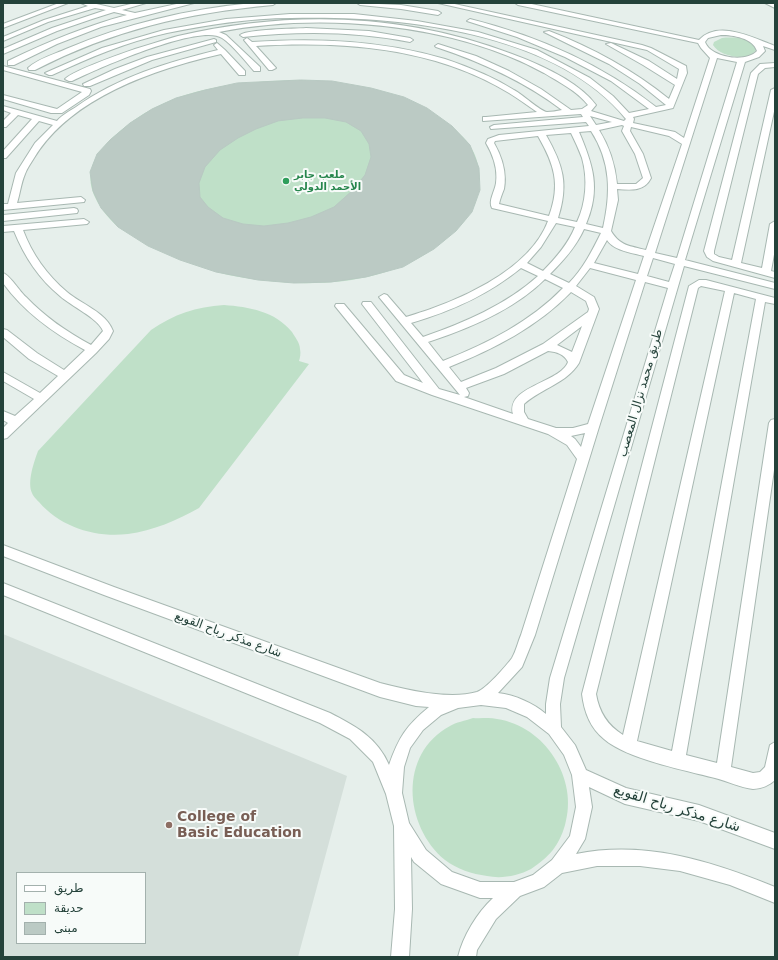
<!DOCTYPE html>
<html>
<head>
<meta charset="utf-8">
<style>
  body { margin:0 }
  #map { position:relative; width:778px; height:960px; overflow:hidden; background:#e6efeb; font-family:"DejaVu Sans",Cairo,sans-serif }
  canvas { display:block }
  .frame { position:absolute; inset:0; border:4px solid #24423a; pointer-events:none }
  .legend { position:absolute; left:16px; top:872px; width:130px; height:72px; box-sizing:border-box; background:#f7fbf9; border:1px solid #a3b1ad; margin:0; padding:5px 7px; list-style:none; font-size:12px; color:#24423a }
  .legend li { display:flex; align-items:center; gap:8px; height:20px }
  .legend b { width:20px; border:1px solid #a3b1ad }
</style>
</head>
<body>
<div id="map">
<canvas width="778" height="960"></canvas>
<div class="frame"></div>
<ul class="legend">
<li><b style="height:5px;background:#fff"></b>طريق</li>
<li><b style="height:11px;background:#bfe0c8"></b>حديقة</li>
<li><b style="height:11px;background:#bbcac4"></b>مبنى</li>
</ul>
</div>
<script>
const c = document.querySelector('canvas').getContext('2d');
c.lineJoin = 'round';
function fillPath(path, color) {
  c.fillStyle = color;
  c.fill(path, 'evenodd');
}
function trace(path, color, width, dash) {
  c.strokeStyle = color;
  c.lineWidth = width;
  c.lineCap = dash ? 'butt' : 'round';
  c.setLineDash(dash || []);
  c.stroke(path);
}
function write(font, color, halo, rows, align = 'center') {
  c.font = font + ' "DejaVu Sans",Cairo,sans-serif';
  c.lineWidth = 4;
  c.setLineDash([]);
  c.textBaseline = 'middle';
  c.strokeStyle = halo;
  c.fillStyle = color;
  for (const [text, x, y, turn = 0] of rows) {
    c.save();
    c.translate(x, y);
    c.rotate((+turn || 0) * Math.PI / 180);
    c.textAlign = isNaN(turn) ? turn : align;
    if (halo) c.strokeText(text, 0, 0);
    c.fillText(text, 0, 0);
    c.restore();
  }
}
const built = new Path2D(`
  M3 634 347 776 298 957H3ZM17 873H145V943H17Z`);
const green = new Path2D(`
  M722 38C732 37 753 37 756 50 749 62 720 57 713 45L714 42Z
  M301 80C360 83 420 93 463 137 481 156 483 180 475 204 468 220 455 232 441 243 392 283 319 288 259 280 245 278 230 276 217 272 199 266 181 256 164 248 152 242 127 234 117 226 103 213 87 192 91 172 92 161 100 151 107 143 112 137 119 132 125 127 174 87 240 81 301 80Z
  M224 305C249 307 275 311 292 332 295 337 300 343 300 349 301 353 300 358 299 361L309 364 199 508C177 520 153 531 128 534 96 538 60 527 39 502 37 500 33 496 32 493 27 482 34 462 38 451L151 330C174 314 196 307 224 305Z
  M473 718C481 719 489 717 497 719 545 726 579 779 565 825 559 846 549 857 531 869 518 876 501 879 487 876 472 874 457 869 445 860 404 826 398 754 450 726 456 722 465 721 473 718Z`);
const building = new Path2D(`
  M301 80 332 81 371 88 404 97 427 108 452 126 470 145 479 168 480 190 472 212 456 231 434 249 403 267 366 277 331 282 294 283 258 280 216 272 180 260 148 246 118 227 101 208 93 191 90 172 97 154 110 140 130 123 152 109 176 98 205 90 237 83ZM303 118H325L346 122 361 131 369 144 371 157 365 175 353 190 334 207 311 217 288 223 264 226 243 224 223 218 208 207 200 197 199 183 205 167 220 150 238 138 256 129 278 121Z`);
const minor = new Path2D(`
  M59 3H68L3 28V24Z
  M81 3H92L114 8 135 3H146L122 10 135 13 181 3H194L101 27 57 44 14 65H8V61C47 42 86 26 127 15L114 12 92 19 57 31 3 54V49L52 28 106 10 95 8 48 22 3 41V37L44 20 88 6Z
  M252 3H276L273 5C186 13 113 30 35 70H29L28 68C37 59 55 54 66 49 125 24 188 9 252 3Z
  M357 3 401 5 438 11 441 13 438 15 401 9 360 5Z
  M438 3H450L642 45 651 48 686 66 687 73 673 108 633 117 634 119 633 123 675 132 684 138 710 58 701 48 698 43 518 5 515 3H527L699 40C718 19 754 38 775 46V50L763 46 765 51 759 57 745 62 685 260 775 283V289L684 266 564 678 560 704 561 727 575 745 586 770 626 788 699 805 775 833V849L699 821 625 804 589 787 592 807 585 839 576 854C645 840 711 861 775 887V903L730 885 680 871 640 866H597L562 873 544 887 520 896 496 919 477 950 476 957H458C463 936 477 913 493 898H480L441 884 414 862 411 857 412 909 409 957H391L395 909 394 826 386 794 373 762 350 739 320 723 3 595V583L330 713C355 726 377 737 389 765 399 737 406 726 429 707L416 706 380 697 104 595 3 556V545L114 587 380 683C407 690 449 700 477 692 486 689 506 666 512 658 516 651 518 642 521 635L577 459 567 445 548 434 432 395 396 381 335 306 336 304H344L404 375 423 383 362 304 363 302H371L439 389 460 395 379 297 384 294 387 295 406 317C454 303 529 272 548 221L492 208C488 201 495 191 496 183 498 169 493 155 486 143L488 139 499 135 589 126 586 122 491 129 490 127 494 125 583 117 581 114 483 121V117H486L537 112C528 106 519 99 509 93 433 47 343 41 256 46L276 68 272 70H269L244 40 247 38 252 42C317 38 382 40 445 59 469 67 493 77 514 90 522 94 540 111 547 112 551 112 557 111 562 110 524 81 481 62 436 47L435 46 438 44 476 56 509 71 541 89 571 110 582 109 588 105C577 91 559 82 544 73 453 23 320 12 219 32L226 35 260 67V71H254C245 61 233 45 222 38 200 23 97 69 72 81H69L65 79C74 70 121 54 135 49 149 45 163 40 178 36 290 10 404 13 512 54 539 64 578 81 596 105L591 111 624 121 626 119C555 31 397 15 291 18 249 18 207 25 167 33 126 42 89 58 52 75H49L45 73 102 48 164 30 226 19 290 14H354L417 21 478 32 537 50 590 78 613 96 629 113 649 109 611 81 565 57 517 37 467 21 470 19C538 36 601 64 656 107L666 105 640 84 609 64 544 32 549 31C593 48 633 70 669 99L675 85 643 65 606 44 611 43 649 61 677 79 679 69 647 50 638 48ZM721 35C733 35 753 38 757 51 746 63 711 58 705 42L708 38ZM717 58 737 62 677 258 655 253ZM590 116 612 122 596 125ZM622 125 624 126 622 131 635 154 643 178 636 184H617C615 164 609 146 599 130ZM631 127 669 136 682 144 646 250C630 246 620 246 611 231L618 200 617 189C630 190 644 192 651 178L643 154 630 131ZM591 131C611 162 611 193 603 228L586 224C601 189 593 165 579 132ZM571 133C575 141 579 150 582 158 588 179 586 203 577 222L558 218C569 184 563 165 546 135ZM538 136C554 164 561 184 549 216L499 204C500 199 502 194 504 189 507 173 502 157 494 143L495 141ZM556 223 575 227C568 244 556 258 543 271L527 263 541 247ZM584 229 601 233C592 251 583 269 569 283L550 274C563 261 576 247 584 229ZM607 240C614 251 633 253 644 256L638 274 594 263ZM653 258 675 264 669 282 647 276ZM521 268 538 276C506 305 463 323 423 337L411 323C452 311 488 295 521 268ZM590 268 636 280 588 424 573 428H556L528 419 524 412V404C542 388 567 383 579 363L599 309 594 297 576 286ZM545 279 563 288C530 322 488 343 443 361L428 342C468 329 514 310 545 279ZM645 282 668 288 550 678 546 704V714C533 703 515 695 498 693L522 667 535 635 599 427ZM571 292 586 301 589 309 588 312 543 344 496 368 461 382 449 367C494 349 537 327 571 292ZM582 326 572 352 557 345ZM548 351C557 352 564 354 568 362 560 383 506 386 513 414L464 397 468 396 469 393 466 388 504 374ZM585 433 581 447 575 439 571 436ZM481 705 506 708 527 717 549 734 564 755 572 775 576 807 570 836 552 860 533 875 514 882H480L452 872 426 850 409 823 402 793 404 767 410 748 423 730 441 715 458 708Z
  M765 3 775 4V8Z
  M306 28 369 31 410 38 413 40 410 42C354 31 299 31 243 37L240 35C248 29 293 29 306 28Z
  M214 39 216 40V42L152 60 90 86H84L83 84 115 69 147 57Z
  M217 43 225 50 245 71V75H239L221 54C155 69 71 97 34 158 31 163 27 168 25 174 21 183 20 194 17 203L81 197 85 200 84 202 3 210V204H8L16 173 35 143 53 125 39 121 6 158H3V151L32 119 18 115 6 127H3V121L11 113 3 110V106L57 121C62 115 70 111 76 107 118 77 168 62 218 50L214 45Z
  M775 63V67L765 68 758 74 714 251V254L719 257 732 260 771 90 775 88V107L741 263 762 268 770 224 775 221V249L771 271 775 272V278L713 261 707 257 704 251 751 73 760 64Z
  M3 66 90 89 91 91 89 95 62 113H51L3 99V95L57 109 82 92 3 70Z
  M74 208 77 209 78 211 77 213 3 221V215Z
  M84 219 89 222 87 224 23 230C32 254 47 275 67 292 81 304 106 312 113 331L109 339 96 353 7 438 3 439V428L8 423 3 420V411L15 416 34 399 3 381V372L40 393 58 376 29 359 3 337V329L7 330 37 353 64 370 85 350C53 333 24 312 3 283V273C10 275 20 292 26 297 45 317 67 332 91 345L103 331C98 318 71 306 60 296 39 279 24 256 14 231L3 232V226Z
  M699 280H706L775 298V304L765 302 686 755 717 763 769 423 771 420 775 419V463L731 767 753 773 760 772 765 767 770 745 775 742V780C770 785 761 789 753 789 741 788 727 781 715 778 684 770 627 759 604 739 590 728 584 711 582 694L689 286ZM701 286 725 291 623 735C607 725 599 712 596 694L698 288ZM734 293 756 299 672 751 637 741Z`);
const markers = [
  [286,181,4,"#2e9e5b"],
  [169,825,4,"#8d6e63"]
];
const farLeisurenames = [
  ["ملعب جابر",294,175],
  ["الأحمد الدولي",294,187]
];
const streetNames = [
  ["طريق محمد نزال المعصب",641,393,-74],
  ["شارع مذكر رباح القوبع",228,635,20]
];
const nearStreetnames = [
  ["شارع مذكر رباح القوبع",677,809,17]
];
const nearEducationnames = [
  ["College of",177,817],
  ["Basic Education",177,833]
];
fillPath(built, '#d4dfda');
fillPath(green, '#bfe0c8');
fillPath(building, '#bbcac4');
trace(building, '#b8c9c2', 1);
trace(minor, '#a8b8b2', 2);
fillPath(minor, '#fff');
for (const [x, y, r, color] of markers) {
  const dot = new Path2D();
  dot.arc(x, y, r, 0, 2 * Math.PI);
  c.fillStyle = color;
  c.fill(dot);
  trace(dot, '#f7fbf9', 1.5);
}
write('bold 10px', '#27864d', '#f7fbf9', farLeisurenames, 'left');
write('12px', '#24423a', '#f7fbf9', streetNames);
write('14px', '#24423a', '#f7fbf9', nearStreetnames);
write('bold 14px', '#785e54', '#f7fbf9', nearEducationnames, 'left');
</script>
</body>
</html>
